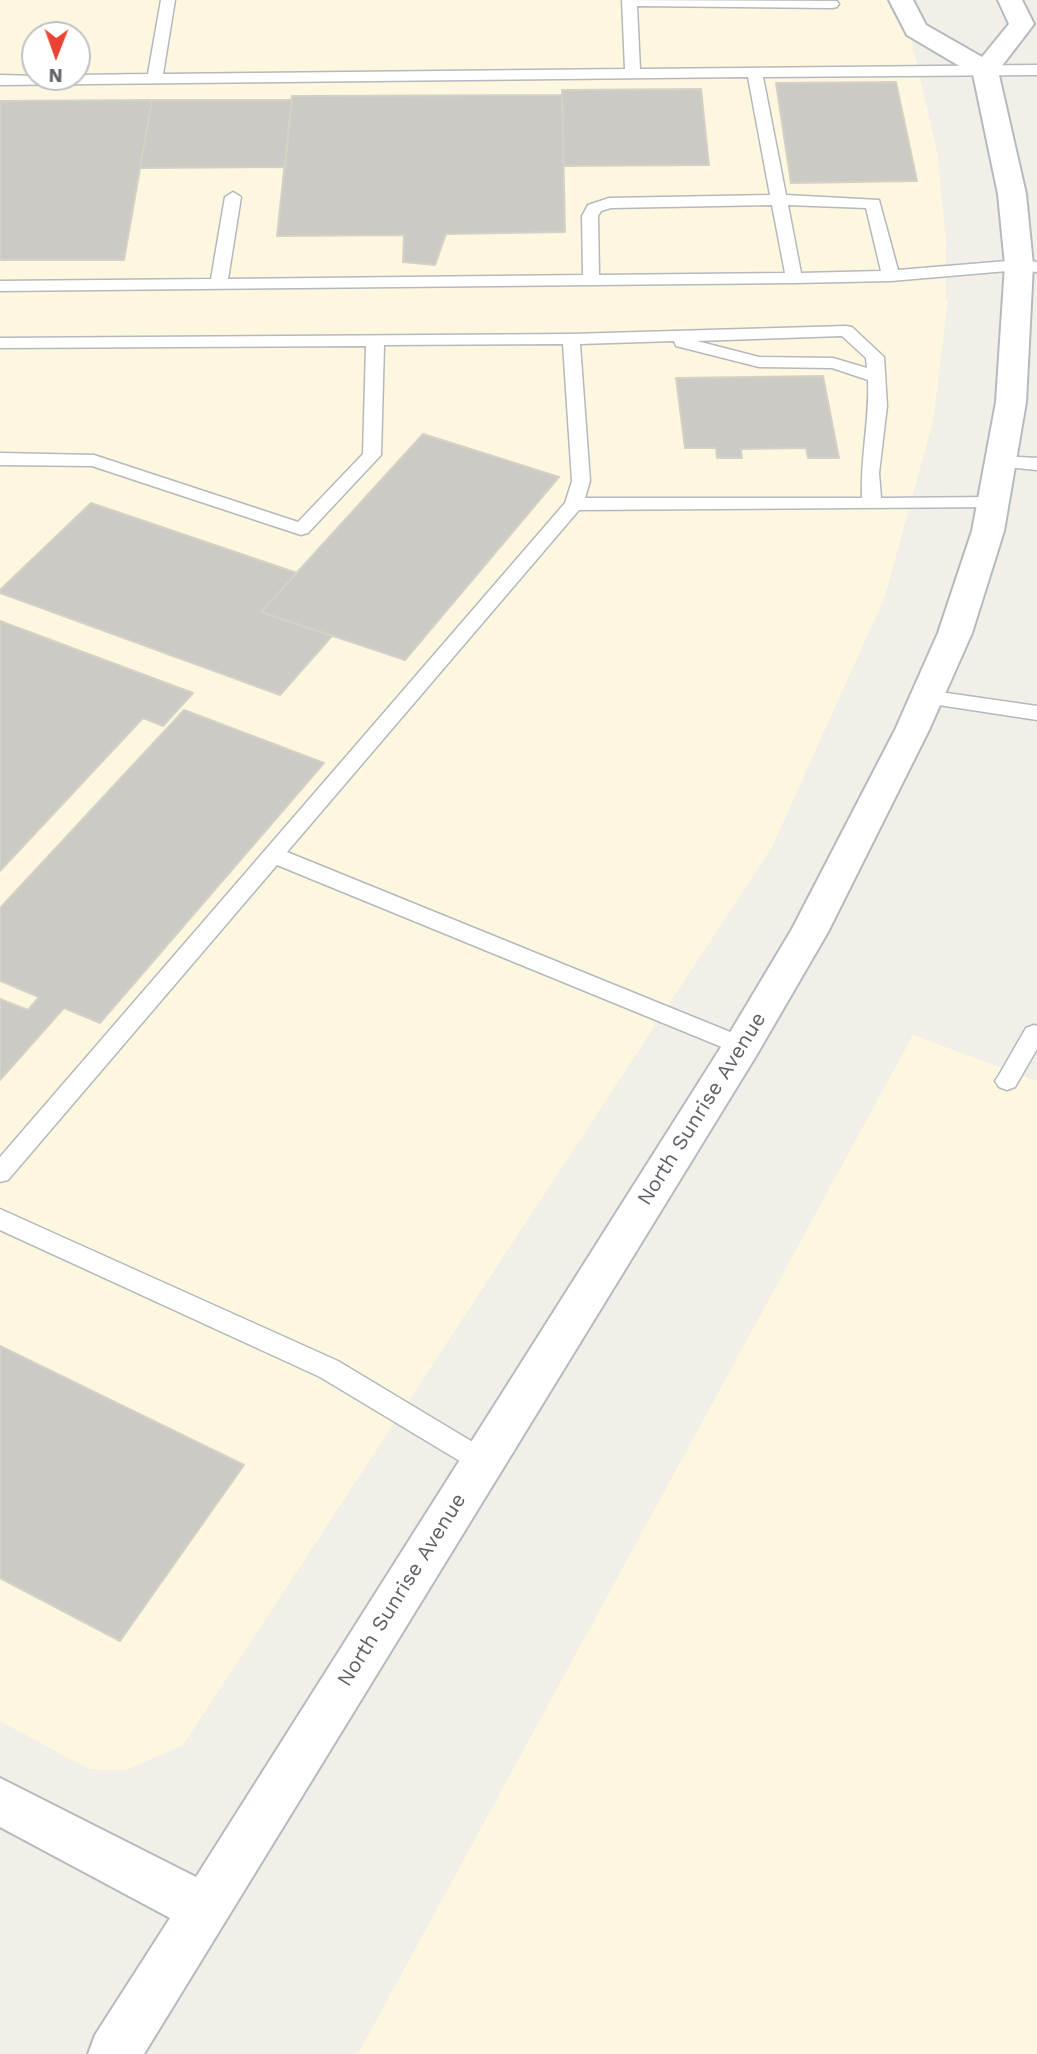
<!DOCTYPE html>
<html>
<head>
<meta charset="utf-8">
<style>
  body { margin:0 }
  #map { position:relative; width:1037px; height:2054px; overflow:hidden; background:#f1efe8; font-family:"Work Sans",sans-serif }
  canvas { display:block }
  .north { position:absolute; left:21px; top:21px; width:70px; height:70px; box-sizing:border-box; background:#fff; border:2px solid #bfc1c3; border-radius:50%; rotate:181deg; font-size:19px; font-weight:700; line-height:28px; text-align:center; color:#5f6368 }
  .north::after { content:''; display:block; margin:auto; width:24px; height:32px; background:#ea4335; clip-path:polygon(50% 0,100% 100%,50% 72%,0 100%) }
</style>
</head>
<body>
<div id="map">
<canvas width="1037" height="2054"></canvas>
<div class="north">N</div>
</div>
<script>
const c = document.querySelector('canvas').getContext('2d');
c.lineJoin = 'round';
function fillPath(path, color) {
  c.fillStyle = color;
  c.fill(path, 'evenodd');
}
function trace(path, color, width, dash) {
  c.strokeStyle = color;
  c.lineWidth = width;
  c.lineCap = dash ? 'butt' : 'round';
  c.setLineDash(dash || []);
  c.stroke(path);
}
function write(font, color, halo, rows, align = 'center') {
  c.font = font + ' "Work Sans",sans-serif';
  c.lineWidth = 7;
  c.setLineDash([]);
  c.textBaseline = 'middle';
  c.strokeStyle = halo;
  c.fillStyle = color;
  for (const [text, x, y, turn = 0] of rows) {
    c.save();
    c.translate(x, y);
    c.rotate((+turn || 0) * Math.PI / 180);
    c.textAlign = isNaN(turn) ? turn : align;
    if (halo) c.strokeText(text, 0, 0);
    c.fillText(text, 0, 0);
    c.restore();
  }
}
const commercial = new Path2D(`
  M0 0H902L937 152 946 243 945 299H948L933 421 885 596 772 847 183 1745 126 1770 89 1769 0 1721ZM35 35H77V77H35Z
  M913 1035 1037 1081V2054H358Z`);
const building = new Path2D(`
  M896 82 917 181 791 183 776 83Z
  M701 89 709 165 564 166 562 90Z
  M562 95 565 232 446 234 435 265 403 262 404 235 277 236 292 96Z
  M152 100H292L285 167 140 168Z
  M152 100 124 260H0V101Z
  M823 376 839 458H808L806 448 741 449 742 458H717L716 448H685L676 378Z
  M423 434 559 477 405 660 261 612Z
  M91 503 297 573 261 612 332 636 280 695 0 593V590Z
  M0 621 193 693 163 726 143 718 0 871Z
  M184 710 324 763 100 1023 64 1008 0 1080V999L28 1010 39 997 0 981V908Z
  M0 1346 244 1465 120 1641 0 1578Z`);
const lane = new Path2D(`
  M161 0H175L163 74 625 69 622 0 837 1 839 4 837 7 832 8 637 6 640 69 1037 65V75L763 77 786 195 879 200 898 270 1019 260 1037 262V272L1019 270 891 281 794 283 0 291V281L211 279 225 197 233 192 241 197 228 279 583 275 582 216 588 205 609 198 770 195 748 77 0 85V75L77 77V75L148 74ZM772 205 785 273 599 275 598 216 601 211 611 208ZM788 205 866 208 881 271 801 273Z
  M846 326 852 327 884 357 887 406 879 473 881 498 993 497 1002 503 1000 507 579 510 287 852 750 1040 753 1046 750 1052 742 1055 734 1052 277 865 8 1180 0 1182V1157L565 503 572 481 563 344 384 345 381 455 308 533 301 535 92 466 0 465V453L94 455 298 522 363 454 366 346 0 348V338L571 334ZM842 336 866 358 867 368 833 358 759 357 697 341ZM674 341 676 346 759 367 832 368 868 380C870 419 860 458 862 498H585L590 481 580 344Z
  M1001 456 1037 458V470L995 466 992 462 995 458Z
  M926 690 1037 706V720L919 702 916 697 919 692Z
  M1034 1025 1037 1026V1049L1015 1087 1007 1090 999 1087 995 1081 999 1075 1026 1028Z
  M0 1209 338 1361 491 1453 495 1461 491 1469 482 1472 473 1469 320 1377 0 1230Z`);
const secondary = new Path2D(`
  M889 0H913L926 25 982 57 1009 24 998 0H1022L1034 24 998 71 1026 194 1033 265 1026 402 1004 531 972 633 929 730 828 932 756 1056 144 2054H88L95 2035 170 1918 0 1827V1778L196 1877 728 1036 792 929 895 730 938 633 972 531 996 402 1005 265 998 194 973 74 907 35Z`);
const streetNames = [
  ["North Sunrise Avenue",702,1109,-58],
  ["North Sunrise Avenue",402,1590,-58]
];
fillPath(commercial, '#fef7e0');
fillPath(building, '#cccac5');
trace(building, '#d6d1c6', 2);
trace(lane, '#b5b8bc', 3);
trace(secondary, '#b6babf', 4);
fillPath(lane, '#fff');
fillPath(secondary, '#fff');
write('21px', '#5f6368', '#fff', streetNames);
</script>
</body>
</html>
